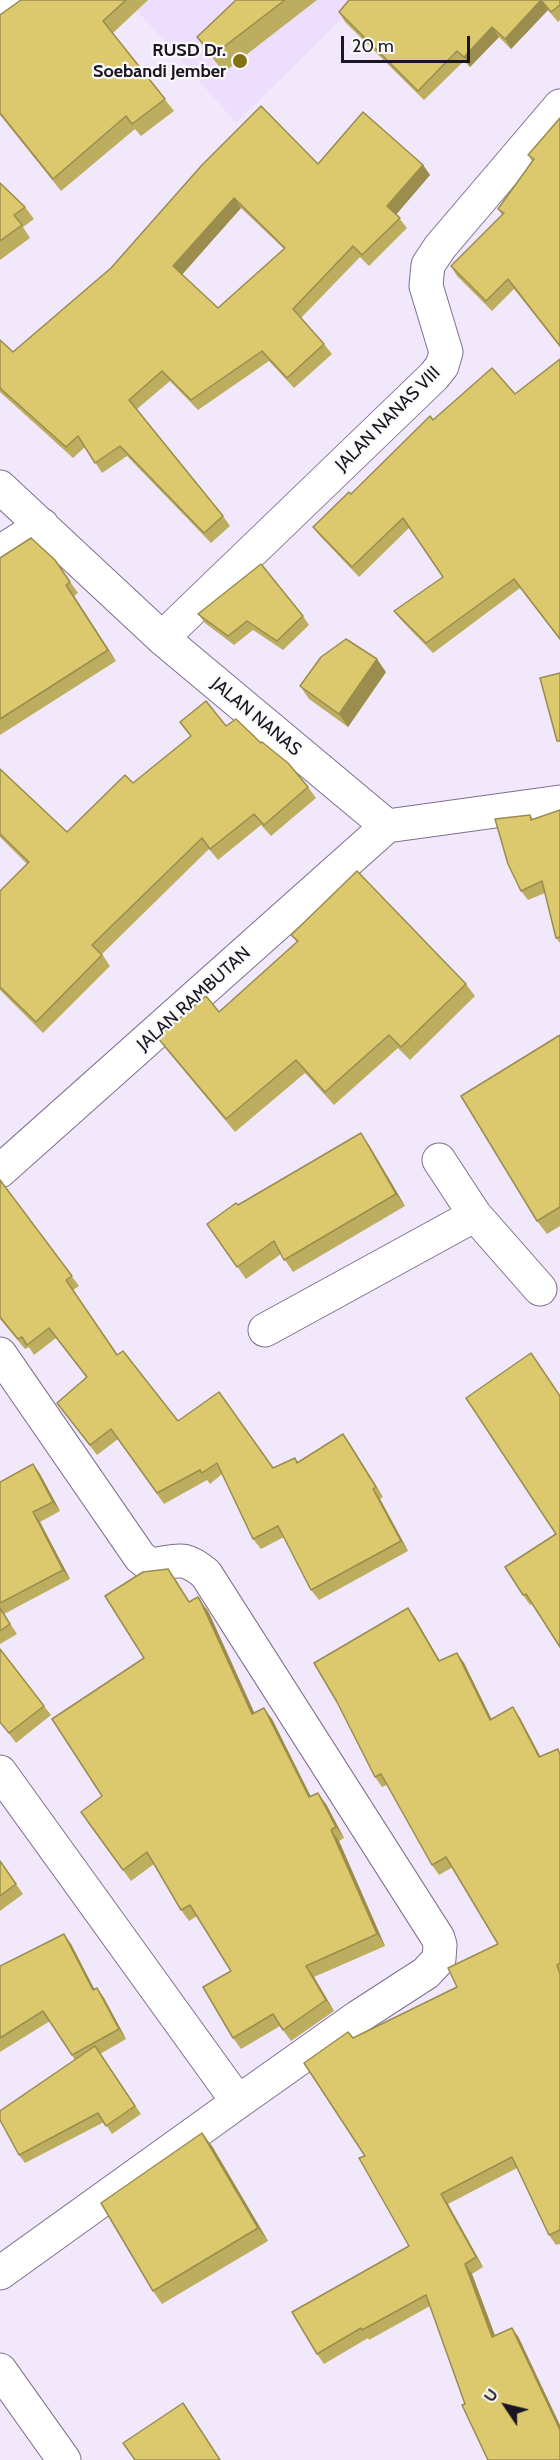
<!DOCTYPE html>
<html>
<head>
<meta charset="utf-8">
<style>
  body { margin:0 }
  #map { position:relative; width:560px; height:2460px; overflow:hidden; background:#f2e8fc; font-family:Cabin,sans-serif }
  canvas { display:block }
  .north { position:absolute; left:476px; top:2376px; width:60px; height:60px; -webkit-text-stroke:4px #fafafa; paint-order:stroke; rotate:305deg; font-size:16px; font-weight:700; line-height:24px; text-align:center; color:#1b1521 }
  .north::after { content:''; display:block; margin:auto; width:21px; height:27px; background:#1b1521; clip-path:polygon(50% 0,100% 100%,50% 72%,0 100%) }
  .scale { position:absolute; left:341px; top:36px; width:129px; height:27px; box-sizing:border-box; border:3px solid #1b1521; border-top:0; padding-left:8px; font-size:18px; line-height:21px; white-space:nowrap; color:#1b1521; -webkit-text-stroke:4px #fafafa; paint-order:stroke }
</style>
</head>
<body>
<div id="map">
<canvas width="560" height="2460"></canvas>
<div class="north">U</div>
<div class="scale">20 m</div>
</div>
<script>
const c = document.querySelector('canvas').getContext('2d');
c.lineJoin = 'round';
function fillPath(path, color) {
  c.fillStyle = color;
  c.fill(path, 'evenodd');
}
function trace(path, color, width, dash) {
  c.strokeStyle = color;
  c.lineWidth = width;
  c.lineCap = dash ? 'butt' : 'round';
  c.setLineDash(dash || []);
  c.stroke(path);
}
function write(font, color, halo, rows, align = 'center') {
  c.font = font + ' Cabin,sans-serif';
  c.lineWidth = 4.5;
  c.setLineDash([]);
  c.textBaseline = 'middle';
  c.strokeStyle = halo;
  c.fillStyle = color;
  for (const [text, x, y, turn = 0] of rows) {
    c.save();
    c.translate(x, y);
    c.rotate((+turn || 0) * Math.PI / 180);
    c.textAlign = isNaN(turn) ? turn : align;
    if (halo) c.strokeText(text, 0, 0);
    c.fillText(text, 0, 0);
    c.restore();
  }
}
const built = new Path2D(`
  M128 0H361L236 123Z`);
const minor = new Path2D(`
  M0 13 16 0
  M0 487 162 638 387 826 560 802
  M0 552 42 525
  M162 638 434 376 442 366 446 352 426 286 428 265 440 247 560 106
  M439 1160 475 1215 540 1289
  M0 1171 387 826
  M265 1330 475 1215
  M0 1354 140 1557 150 1565C178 1562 182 1554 206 1574L438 1938 440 1945 439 1959 426 1973 358 2017 238 2102 0 2273
  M0 1772 238 2102
  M0 2370 64 2460`);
const wall = new Path2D(`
  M21 0H148L113 33 174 111 141 136 135 129 61 191 0 115V15Z
  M236 0H317L224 72 209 54 197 37Z
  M560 0V20L558 22 548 10 511 49 499 37 470 67 464 61 424 100 345 22 339 12Z
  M560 118V347L514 289 492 311 457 276 451 266 502 215 498 209 532 161 528 155Z
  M318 164 423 165 430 175 396 214 407 228 369 266 360 257 301 318 324 344 332 354 294 388 269 361 198 410 170 381 137 409 223 516 230 526 211 543 127 456 102 473 85 447 73 458 0 392V340L13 352 111 268 202 165ZM241 208 284 249 218 308 181 275Z
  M0 183 25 207 34 219 23 227 30 238 0 260Z
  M560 359V640L520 588 433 653 401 620 394 611 443 577 409 528 359 577 320 536 313 527 351 494 433 420 515 394Z
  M0 558 55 560 78 593 74 596 116 661 0 735Z
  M198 614 303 616 309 625 283 650 253 630 234 645 205 623Z
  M386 672 348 727 309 699 300 686Z
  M180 722 226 726 308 787 316 798 271 836 261 825 218 860 209 849 102 954 110 966 43 1033 0 990V891L27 864 0 837V769L67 832 133 783 191 737Z
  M560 810V943L556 938 545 893 528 900 521 891 530 815 533 819Z
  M291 935 466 984 475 996 410 1060 398 1048 334 1105 305 1073 235 1132 166 1049 157 1037 219 1012 297 942Z
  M560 1035V1226L547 1234 537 1221Z
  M369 1145 405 1206 293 1272 281 1254 246 1279 207 1224 238 1205Z
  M0 1180 79 1286 73 1290 118 1355 178 1421 273 1468 295 1458 298 1462 350 1444 383 1497 380 1499 408 1551 319 1600 311 1590 284 1537 261 1549 253 1539 222 1474 210 1484 207 1480 164 1504 118 1439 97 1455 57 1403 86 1377 56 1338 34 1355 29 1347 25 1349 0 1319Z
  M560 1395V1647L532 1604 530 1605 523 1595 556 1534Z
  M33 1464 40 1474 60 1511 40 1522 70 1579 4 1614 17 1634 0 1644V1482Z
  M176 1580 189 1601 206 1608 209 1613 254 1713 272 1719 311 1797 326 1804 344 1838 339 1841 385 1946 314 1977 334 2011 291 2041 280 2026 241 2049 233 2038 231 1971 197 1916 189 1921 181 1910 154 1864 131 1881 88 1823 102 1796 144 1658Z
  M408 1608 415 1618 440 1661 457 1653 464 1663 491 1719 520 1718 540 1757 560 1752V2244L556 2245 549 2235 517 2168 448 2204 483 2267 472 2274 495 2335 512 2328 519 2338 465 2404 430 2306 369 2340 368 2338 324 2364 317 2354 409 2246 365 2156 353 2038 457 1987 498 1944 453 1867 439 1875 432 1865 387 1785 382 1787 375 1777Z
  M44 1706 51 1715 16 1743 0 1722Z
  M0 1861 23 1894 0 1911Z
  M71 1944 94 1989 97 1988 104 1998 126 2039 100 2054 141 2114 112 2134 104 2122 25 2163 19 2155 75 2060 50 2021 0 2052V1966Z
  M212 2146 268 2241 162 2304 153 2291Z`);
const shadedWall = new Path2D(`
  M541 0 548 10 511 49 505 39Z
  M492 27 499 37 470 67 464 57Z
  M423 165 430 175 395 216 387 206Z
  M234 198 241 208 180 277 173 266Z
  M66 585 74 596 116 661 108 650Z
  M377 659 386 672 348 727 339 714Z
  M361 1133 369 1145 405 1206 396 1194Z
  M343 1434 350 1444 383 1497 376 1487Z
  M33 1464 40 1474 60 1511 53 1502Z
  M373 1489 380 1499 408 1551 401 1541Z
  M33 1512 40 1522 70 1579 63 1570Z
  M198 1597 209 1613 260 1725 252 1714Z
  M408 1608 415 1618 446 1672 439 1661Z
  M457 1653 464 1663 497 1730 490 1720Z
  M513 1707 520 1718 546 1767 539 1757Z
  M264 1708 272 1719 317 1809 309 1797Z
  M318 1793 326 1804 344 1838 336 1827Z
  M331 1830 339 1841 385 1946 377 1934Z
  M64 1934 71 1944 100 2000 93 1990Z
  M306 1966 314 1977 334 2011 326 2000Z
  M97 1988 104 1998 126 2039 119 2029Z
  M202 2133 212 2146 268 2241 258 2228Z
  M441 2194 448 2204 483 2267 476 2257Z
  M465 2264 472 2274 499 2347 492 2337Z
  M512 2328 519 2338 560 2425V2430Z`);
const building = new Path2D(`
  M21 0H126L103 21 165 99 132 124 126 116 53 179 0 113V15Z
  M236 0H285L213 55 197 37Z
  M349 0H560V5L551 12 541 0 505 39 492 27 464 57 457 51 418 91 339 12Z
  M261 106 318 164 363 112 423 165 387 206 400 218 362 255 353 246 293 309 324 344 287 378 262 351 191 400 162 371 129 400 223 516 204 533 120 446 95 463 78 436 66 447 0 388V340L13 352 111 268 202 165ZM234 198 285 248 218 308 173 266Z
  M560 118V346L508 279 486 301 451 266 504 213 498 209 534 159 528 155Z
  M0 183 25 207 14 215 22 225 0 241Z
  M560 359V639L514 579 426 643 394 611 443 577 403 518 352 567 313 527 349 492 351 494 430 416 433 420 492 368 515 394Z
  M31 538 55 560 70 582 66 585 108 650 0 719V558Z
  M261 564 303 616 277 641 247 621 228 636 198 614Z
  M346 639 377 659 339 714 300 686 321 657Z
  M560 673V741H557L540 678Z
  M206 701 226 726 236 719 261 743 262 742 288 763 308 787 264 825 254 814 210 849 202 838 92 945 102 955 36 1022 0 987V891L29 862 0 834V769L67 832 125 775 133 783 191 736 180 722Z
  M560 810V937L556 938 542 881 521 891 508 864 495 819 530 815 531 820Z
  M357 871 466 984 401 1047 389 1035 325 1092 296 1060 226 1119 157 1037 206 996 219 1012 298 941 291 935Z
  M560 1035V1207L537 1221 461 1096Z
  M361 1133 396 1194 284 1260 274 1241 237 1267 207 1224 236 1203 238 1205Z
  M0 1180 72 1276 66 1280 117 1355 123 1351 178 1421 219 1392 273 1468 295 1458 297 1463 343 1434 376 1487 373 1489 401 1541 311 1590 278 1526 253 1539 217 1463 202 1473 200 1470 157 1493 111 1429 90 1445 57 1403 87 1377 49 1328 27 1345 22 1337 18 1339 0 1317Z
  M531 1353 560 1396V1647L526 1594 523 1595 505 1567 556 1534 466 1398Z
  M33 1464 53 1502 33 1512 63 1570 0 1603V1482Z
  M168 1569 189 1602 198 1597 201 1602 252 1714 264 1708 309 1797 318 1793 336 1827 331 1830 377 1934 306 1966 326 2000 283 2030 273 2014 233 2038 203 1987 231 1971 190 1905 181 1910 147 1852 123 1870 81 1812 102 1796 52 1719 144 1658 105 1596 143 1572Z
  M0 1608 10 1624 0 1631Z
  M408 1608 439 1661 457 1653 490 1720 513 1707 539 1757 558 1749 560 1755V1963L557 1965 560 1974V2230L549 2235 512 2157 441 2194 476 2257 465 2264 492 2337 512 2328 560 2430V2460H488L462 2405 465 2404 426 2295 362 2330 361 2328 317 2354 292 2312 409 2246 359 2158 365 2156 304 2063 348 2032 353 2038 457 1987 448 1968 498 1944 446 1857 432 1865 381 1774 375 1777 337 1702 314 1663Z
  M0 1649 44 1706 9 1733 0 1722Z
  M0 1861 16 1884 0 1896Z
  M64 1934 93 1990 97 1988 119 2029 72 2055 43 2011 0 2038V1966Z
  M95 2046 135 2106 106 2126 98 2113 19 2155 0 2120V2111Z
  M202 2133 258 2228 153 2291 101 2203Z
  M183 2403 220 2460H135L123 2443Z`);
const markers = [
  [240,61,8,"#837213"]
];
const poiNames = [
  ["RUSD Dr.",226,51],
  ["Soebandi Jember",226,72]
];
const streetNames = [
  ["JALAN NANAS VIII",388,419,-45],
  ["JALAN NANAS",256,717,40],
  ["JALAN RAMBUTAN",194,999,-42]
];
fillPath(built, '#eedefe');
trace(minor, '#7f708e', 35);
trace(minor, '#fff', 33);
fillPath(wall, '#bdad5f');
fillPath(shadedWall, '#9a8d4d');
fillPath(building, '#dcc96e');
trace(building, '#9a8d4d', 1.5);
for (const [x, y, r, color] of markers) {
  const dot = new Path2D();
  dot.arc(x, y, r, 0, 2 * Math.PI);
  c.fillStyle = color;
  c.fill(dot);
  trace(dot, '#fafafa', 2);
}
write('bold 18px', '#1b1521', '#fafafa', poiNames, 'right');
write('18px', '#1b1521', '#fafafa', streetNames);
</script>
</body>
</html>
